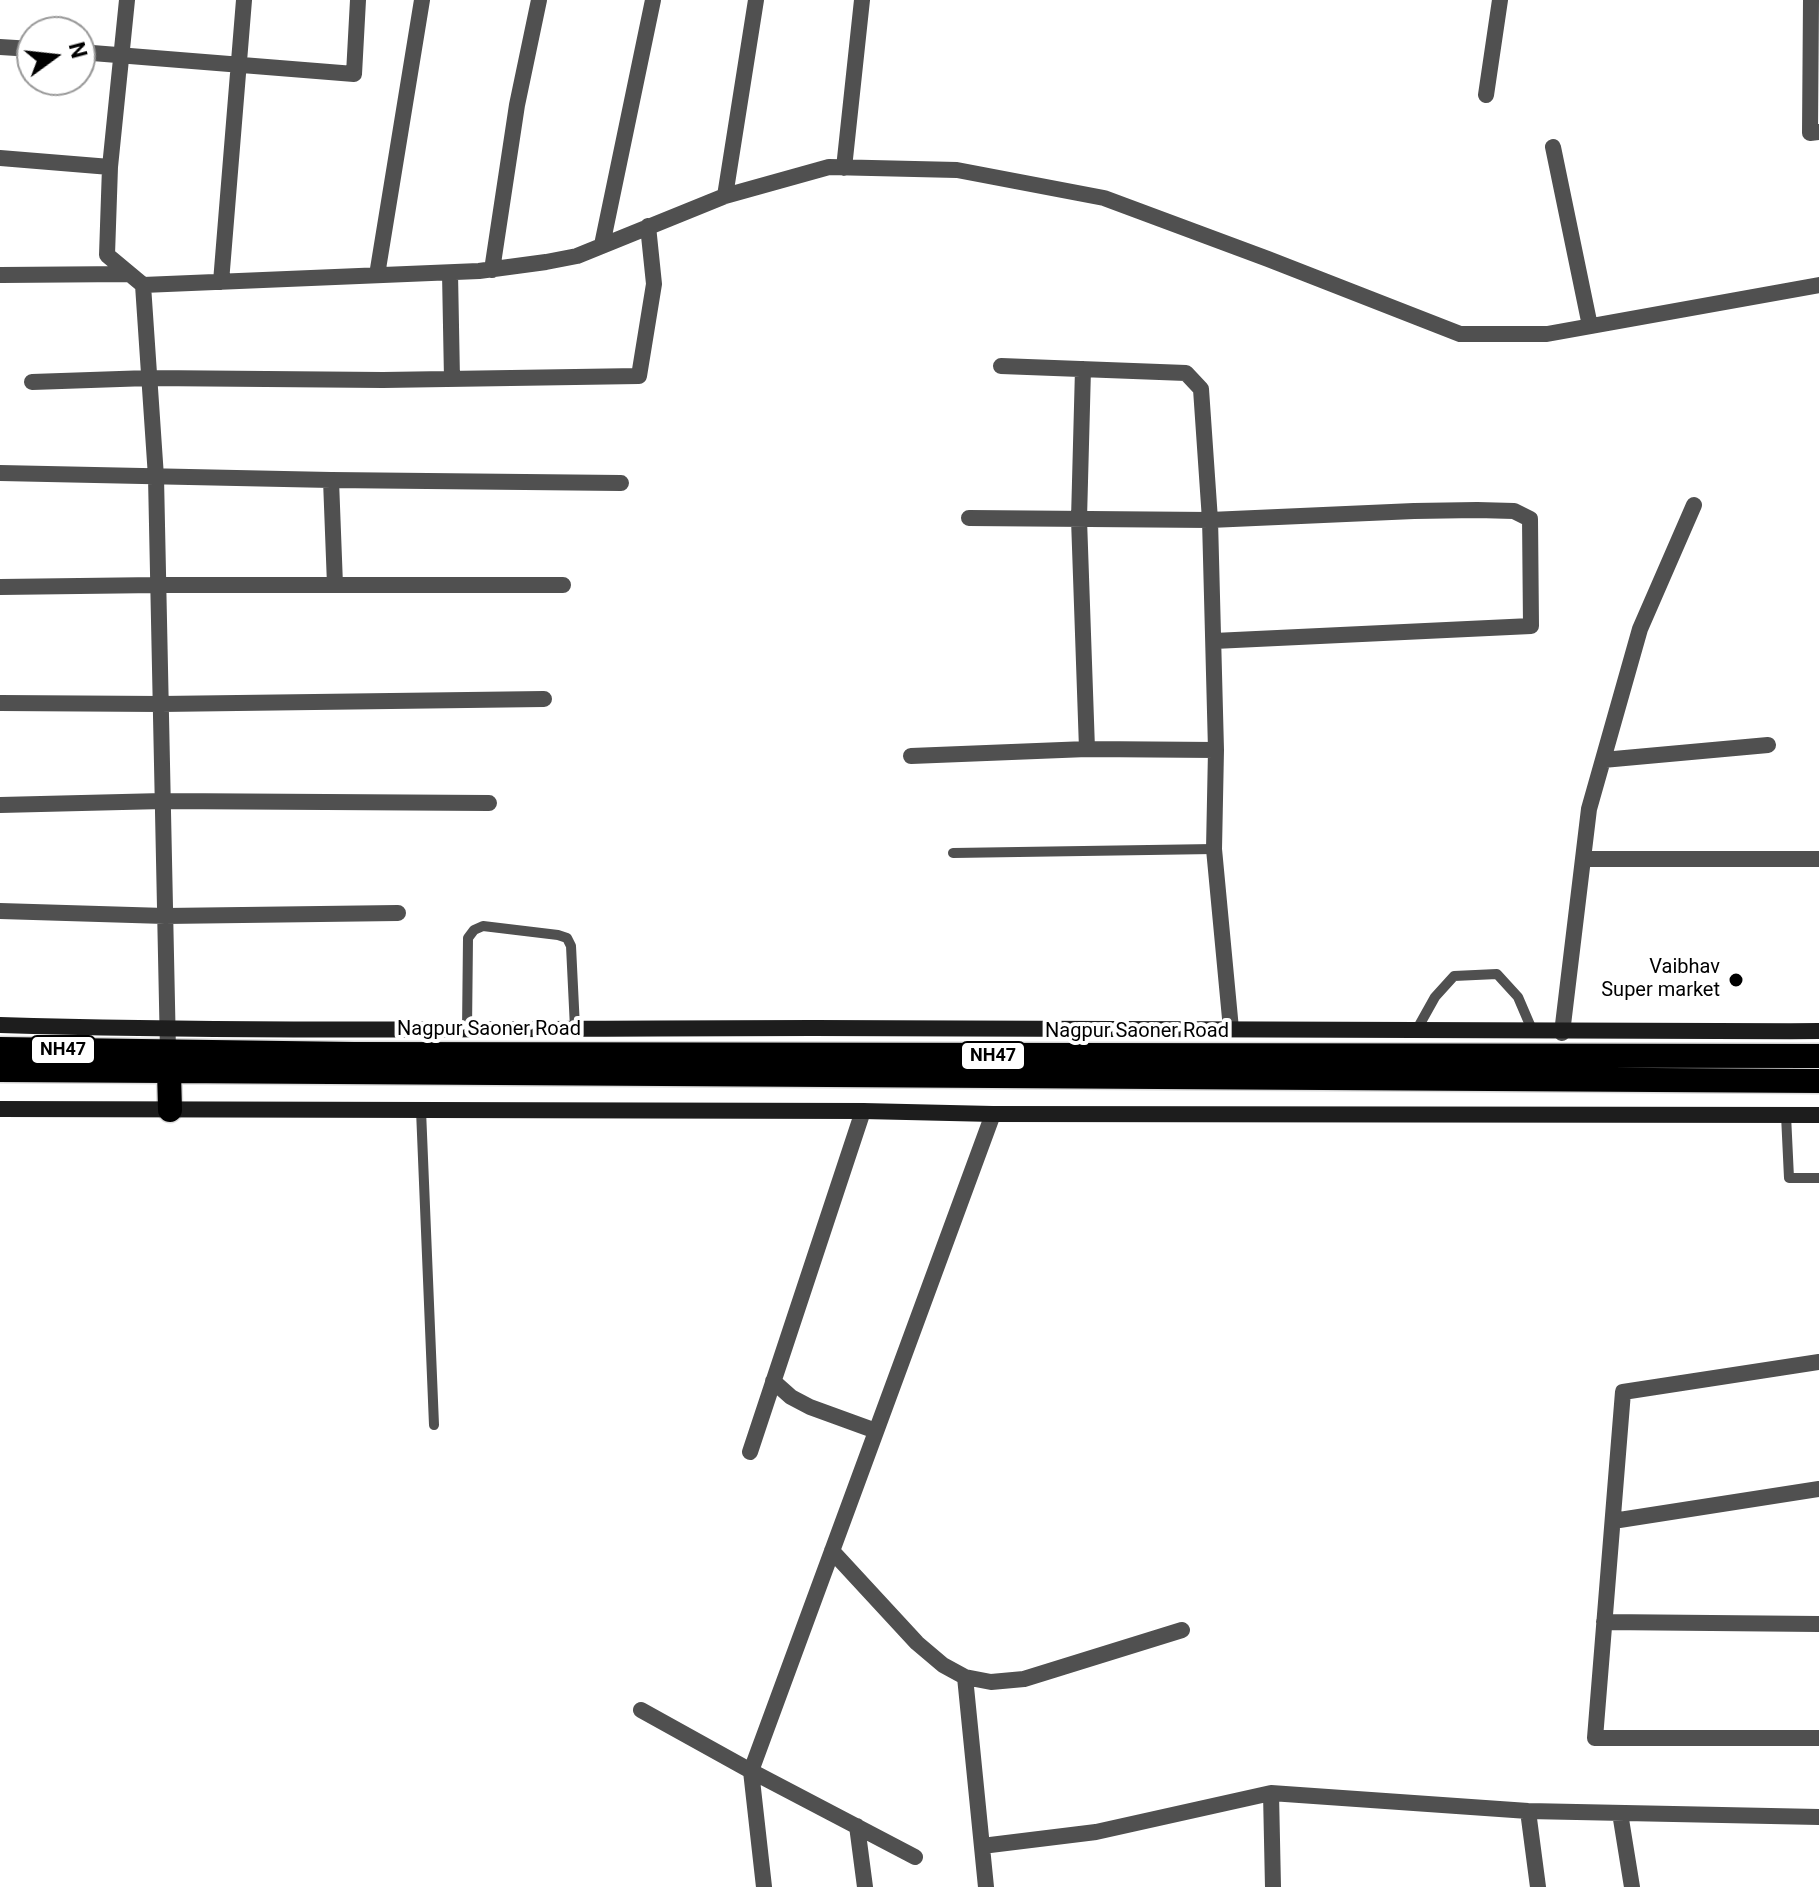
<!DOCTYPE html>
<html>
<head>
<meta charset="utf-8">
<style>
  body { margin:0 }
  #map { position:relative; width:1819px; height:1887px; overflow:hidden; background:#fff; font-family:Roboto,sans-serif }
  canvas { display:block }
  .north { position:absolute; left:16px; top:16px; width:80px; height:80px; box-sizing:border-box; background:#fff; border:2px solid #999; border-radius:50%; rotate:75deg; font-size:22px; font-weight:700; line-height:32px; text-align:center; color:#000 }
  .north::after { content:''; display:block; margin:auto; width:28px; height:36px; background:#000; clip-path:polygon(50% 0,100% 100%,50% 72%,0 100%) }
</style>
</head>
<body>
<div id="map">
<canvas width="1819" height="1887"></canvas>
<div class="north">N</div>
</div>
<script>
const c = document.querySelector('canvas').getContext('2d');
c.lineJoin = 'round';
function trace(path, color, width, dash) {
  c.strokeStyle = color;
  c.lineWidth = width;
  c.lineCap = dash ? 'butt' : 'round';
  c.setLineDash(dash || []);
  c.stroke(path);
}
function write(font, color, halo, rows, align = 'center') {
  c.font = font + ' Roboto,sans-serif';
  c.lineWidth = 8;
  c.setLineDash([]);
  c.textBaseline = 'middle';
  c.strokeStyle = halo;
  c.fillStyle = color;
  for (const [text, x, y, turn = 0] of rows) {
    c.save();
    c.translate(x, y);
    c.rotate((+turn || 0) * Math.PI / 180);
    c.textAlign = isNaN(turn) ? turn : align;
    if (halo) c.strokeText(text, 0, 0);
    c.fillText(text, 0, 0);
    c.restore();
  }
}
const lane = new Path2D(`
  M953 853 1214 849
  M467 1030 468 938 474 930 483 926 558 935 567 938 571 946 575 1028
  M1416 1031 1435 997 1454 976 1497 974 1518 997 1533 1032
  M421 1110 434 1425
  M1786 1115 1789 1178H1819`);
const street = new Path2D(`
  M127 0 110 167 107 255 143 285 156 477 168 1051
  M1811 0 1810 133 1819 132
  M0 47 32 49
  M80 52 354 74 358 0
  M1486 95 1500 0
  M1553 147 1590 326
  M0 158 110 167
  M844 168 862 0
  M725 196 756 0
  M602 245 653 0
  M492 270 517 105 539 0
  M450 273 452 379
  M1 275 130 274
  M377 275 422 0
  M221 282 244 0
  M143 285 479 271 546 262 577 256 725 196 829 167 957 170 1104 198 1268 259 1460 334H1547L1819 285
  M1001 366 1186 373 1201 389 1210 520 1216 750 1214 849 1231 1029
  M1083 369 1079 519 1087 749
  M32 382 149 378 383 380 639 376 654 284 648 226
  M0 473 331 480 621 483
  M331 480 335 585
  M969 518 1210 520 1414 511 1477 510 1514 511 1530 519 1531 626 1214 641
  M0 587 158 585H563
  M0 703 161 704 544 699
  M911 756 1087 749 1216 750
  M1603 760 1768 745
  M0 805 163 801 489 803
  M1583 859H1819
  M0 911 165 916 398 913
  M1562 1033 1589 809 1640 629 1694 505
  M1819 1362 1623 1392 1595 1738H1819
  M773 1381 791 1397 810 1407 876 1431
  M750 1452 863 1111
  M1613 1521 1819 1489
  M832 1551 917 1643 943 1665 965 1677 991 1682 1024 1679 1182 1630
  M1604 1622 1819 1624
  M965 1677 986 1887
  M641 1710 751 1771 915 1857
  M1271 1793 1273 1887
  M1528 1811 1538 1887
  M1620 1813 1632 1887
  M857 1826 865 1887
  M982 1846 1096 1832 1271 1793 1528 1811 1819 1817
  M764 1887 751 1771 993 1114`);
const secondary = new Path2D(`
  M0 1025C271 1033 542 1028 813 1028 1149 1029 1484 1033 1819 1031
  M0 1109 863 1111 993 1114 1819 1115`);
const highway = new Path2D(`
  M0 1049 354 1054 1819 1056
  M0 1070 1819 1081
  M169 1071 170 1110`);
const markers = [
  [1736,980,8,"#000"]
];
const shields = [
  [63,1050,64],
  [993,1056,64]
];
const shieldNames = [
  ["NH47",63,1050],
  ["NH47",993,1056]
];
const poiNames = [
  ["Vaibhav",1720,968],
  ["Super market",1720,991]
];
const streetNames = [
  ["Nagpur Saoner Road",489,1030],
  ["Nagpur Saoner Road",1137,1032]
];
trace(highway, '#dbdbdb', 27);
trace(lane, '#505050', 10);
trace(street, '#505050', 16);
trace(secondary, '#1d1d1d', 16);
trace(highway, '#000', 24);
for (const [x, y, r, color] of markers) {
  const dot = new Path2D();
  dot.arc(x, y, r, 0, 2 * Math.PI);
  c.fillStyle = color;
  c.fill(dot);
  trace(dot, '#fff', 3);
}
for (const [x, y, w] of shields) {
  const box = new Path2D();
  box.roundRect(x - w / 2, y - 14, w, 28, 6);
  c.fillStyle = '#fff';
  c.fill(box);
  trace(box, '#000', 2);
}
write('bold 18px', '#000', null, shieldNames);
write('20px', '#000', '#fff', poiNames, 'right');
write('20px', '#000', '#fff', streetNames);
</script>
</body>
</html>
